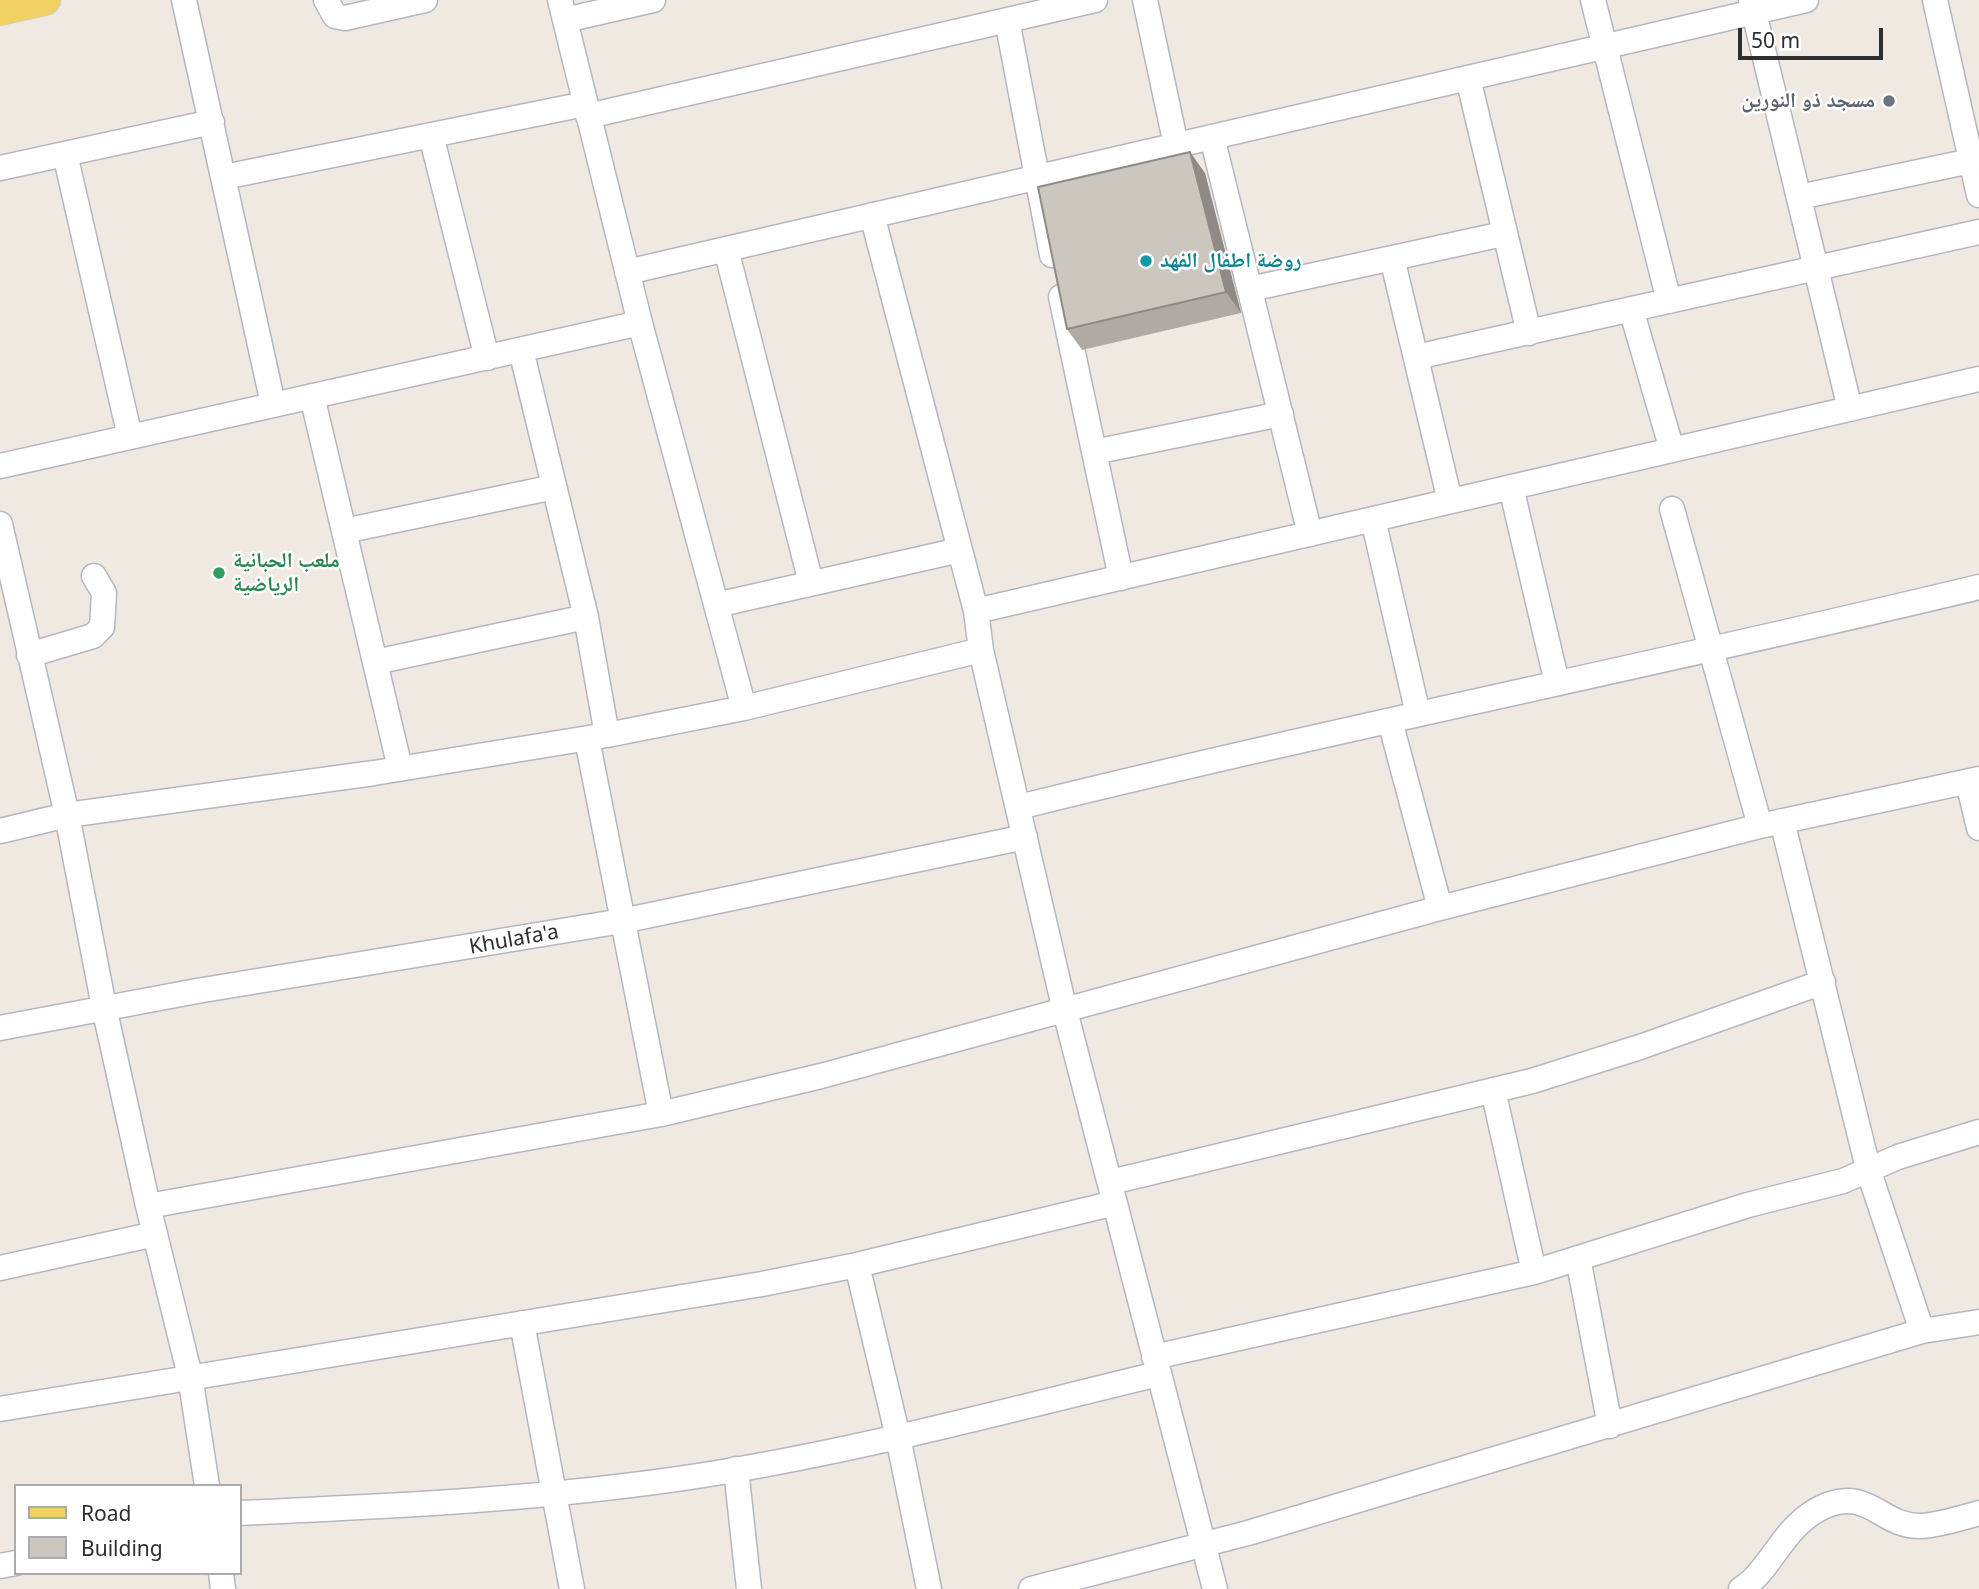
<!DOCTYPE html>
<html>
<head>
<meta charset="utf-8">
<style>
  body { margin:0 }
  #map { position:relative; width:1979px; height:1589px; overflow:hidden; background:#efe9e1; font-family:"Noto Sans",sans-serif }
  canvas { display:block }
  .legend { position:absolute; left:14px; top:1484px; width:228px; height:91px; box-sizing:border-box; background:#fff; border:2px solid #ababab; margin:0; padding:9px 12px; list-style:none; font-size:21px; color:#2e2e2e }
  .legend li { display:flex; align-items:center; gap:14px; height:35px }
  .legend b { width:35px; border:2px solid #ababab }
  .scale { position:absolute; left:1738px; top:28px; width:145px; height:32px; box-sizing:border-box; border:4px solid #2e2e2e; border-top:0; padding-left:9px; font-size:21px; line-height:24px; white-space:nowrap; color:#2e2e2e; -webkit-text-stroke:5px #fff; paint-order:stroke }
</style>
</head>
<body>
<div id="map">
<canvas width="1979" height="1589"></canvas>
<ul class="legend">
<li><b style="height:9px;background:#f2d163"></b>Road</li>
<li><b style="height:19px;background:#cbc7bf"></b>Building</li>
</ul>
<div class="scale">50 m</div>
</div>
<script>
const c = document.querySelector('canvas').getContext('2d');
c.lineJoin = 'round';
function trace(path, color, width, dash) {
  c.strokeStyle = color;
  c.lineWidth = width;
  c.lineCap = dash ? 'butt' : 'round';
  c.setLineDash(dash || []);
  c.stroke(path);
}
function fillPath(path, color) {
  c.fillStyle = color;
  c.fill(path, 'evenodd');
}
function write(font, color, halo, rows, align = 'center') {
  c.font = font + ' "Noto Sans","Noto Naskh Arabic",sans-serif';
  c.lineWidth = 5;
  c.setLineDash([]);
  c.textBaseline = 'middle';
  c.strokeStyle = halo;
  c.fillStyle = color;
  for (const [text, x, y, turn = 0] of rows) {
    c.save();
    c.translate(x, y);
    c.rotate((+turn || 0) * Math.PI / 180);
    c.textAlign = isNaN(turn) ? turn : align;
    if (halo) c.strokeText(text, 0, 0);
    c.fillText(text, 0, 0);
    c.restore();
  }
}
const minor = new Path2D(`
  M184 0 273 404
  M326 0 335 16 345 18 425 0
  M560 0 640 323 744 708
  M1145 0 1176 145
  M1593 0 1669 301
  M1751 0 1850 409
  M1935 0 1979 195
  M565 20 653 0
  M1007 20 1052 255
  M1468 78 1529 333
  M588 116 1095 0
  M431 135 487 358
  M1212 137 1310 534
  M65 154 130 437
  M0 168 212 122
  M224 177 585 104
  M1799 197 1971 161
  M872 215 976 611 981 650 1065 1011 1215 1589
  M726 249 811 583
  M1392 258 1450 501
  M627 272 1806 0
  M1250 289 1503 234
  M1061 297 1121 578
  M1631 309 1672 450
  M521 350 586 617 607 735
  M1416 357 1979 232
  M312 396 400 768
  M1094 452 1281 414
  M0 466 640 323
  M1511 487 1557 683
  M1672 509 1760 826
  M1373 519 1418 714
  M0 524 67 815 104 1007 148 1206 190 1376 207 1486
  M344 531 554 487
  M716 605 960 550
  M976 611 1979 379
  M29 655 93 636 102 627 104 593 94 576
  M375 662 586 617
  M1390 721 1440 908
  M587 739 661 1114
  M1968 782 1979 828
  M1019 807C1338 728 1660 664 1979 587
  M0 831 67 815 374 773 607 735 744 708 981 650
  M0 1028 197 991 622 921 1025 837
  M1493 1090 1534 1272
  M1111 1182 1532 1081 1640 1047 1823 982
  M148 1206 661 1114 821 1076 1440 908 1760 826 1979 779
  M1578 1258 1610 1426
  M857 1265 898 1437 929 1589
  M0 1268 155 1234
  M522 1323 572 1589
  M1922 1331 1979 1322
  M1154 1357 1534 1272 1748 1205 1843 1181 1898 1157 1979 1132
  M0 1409 762 1284 857 1265 1115 1203
  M736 1469 749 1589
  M240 1513C395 1506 550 1499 704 1475 857 1451 1008 1410 1158 1374
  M0 1566 16 1563
  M221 1573 223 1589
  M1031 1589 1248 1533 1922 1331 1869 1172 1782 821
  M1741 1589C1772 1570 1783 1524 1825 1506 1869 1487 1881 1527 1921 1526 1940 1525 1961 1518 1979 1513`);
const major = new Path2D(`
  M0 10 45 0`);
const wall = new Path2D(`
  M1205 173 1241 313 1082 350 1067 329Z`);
const shadedWall = new Path2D(`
  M1190 152 1205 173 1241 313 1226 292Z`);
const building = new Path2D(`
  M1190 152 1226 292 1067 329 1038 187Z`);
const markers = [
  [1889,101,7,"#6b7280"],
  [1146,261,7,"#0f9aa8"],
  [219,573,7,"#2e9e5b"]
];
const worshipNames = [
  ["مسجد ذو النورين",1875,101]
];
const cultureNames = [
  ["روضة اطفال الفهد",1160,261]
];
const leisureNames = [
  ["ملعب الحبانية",233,561],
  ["الرياضية",233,585]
];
const streetNames = [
  ["Khulafa'a",514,940,-10]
];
trace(minor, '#b4b7c1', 27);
trace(major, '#c9c9c9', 32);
trace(minor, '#fff', 24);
trace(major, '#f2d163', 30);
fillPath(wall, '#afaba4');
fillPath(shadedWall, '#8e8b86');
fillPath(building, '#cbc7bf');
trace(building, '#8e8b86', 2);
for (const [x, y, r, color] of markers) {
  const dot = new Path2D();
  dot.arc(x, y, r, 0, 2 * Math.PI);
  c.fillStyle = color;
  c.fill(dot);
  trace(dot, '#fff', 2.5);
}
write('bold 21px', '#5b616d', '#fff', worshipNames, 'right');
write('bold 21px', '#0d838f', '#fff', cultureNames, 'left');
write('bold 21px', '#27864d', '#fff', leisureNames, 'left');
write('21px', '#2e2e2e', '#fff', streetNames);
</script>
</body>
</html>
